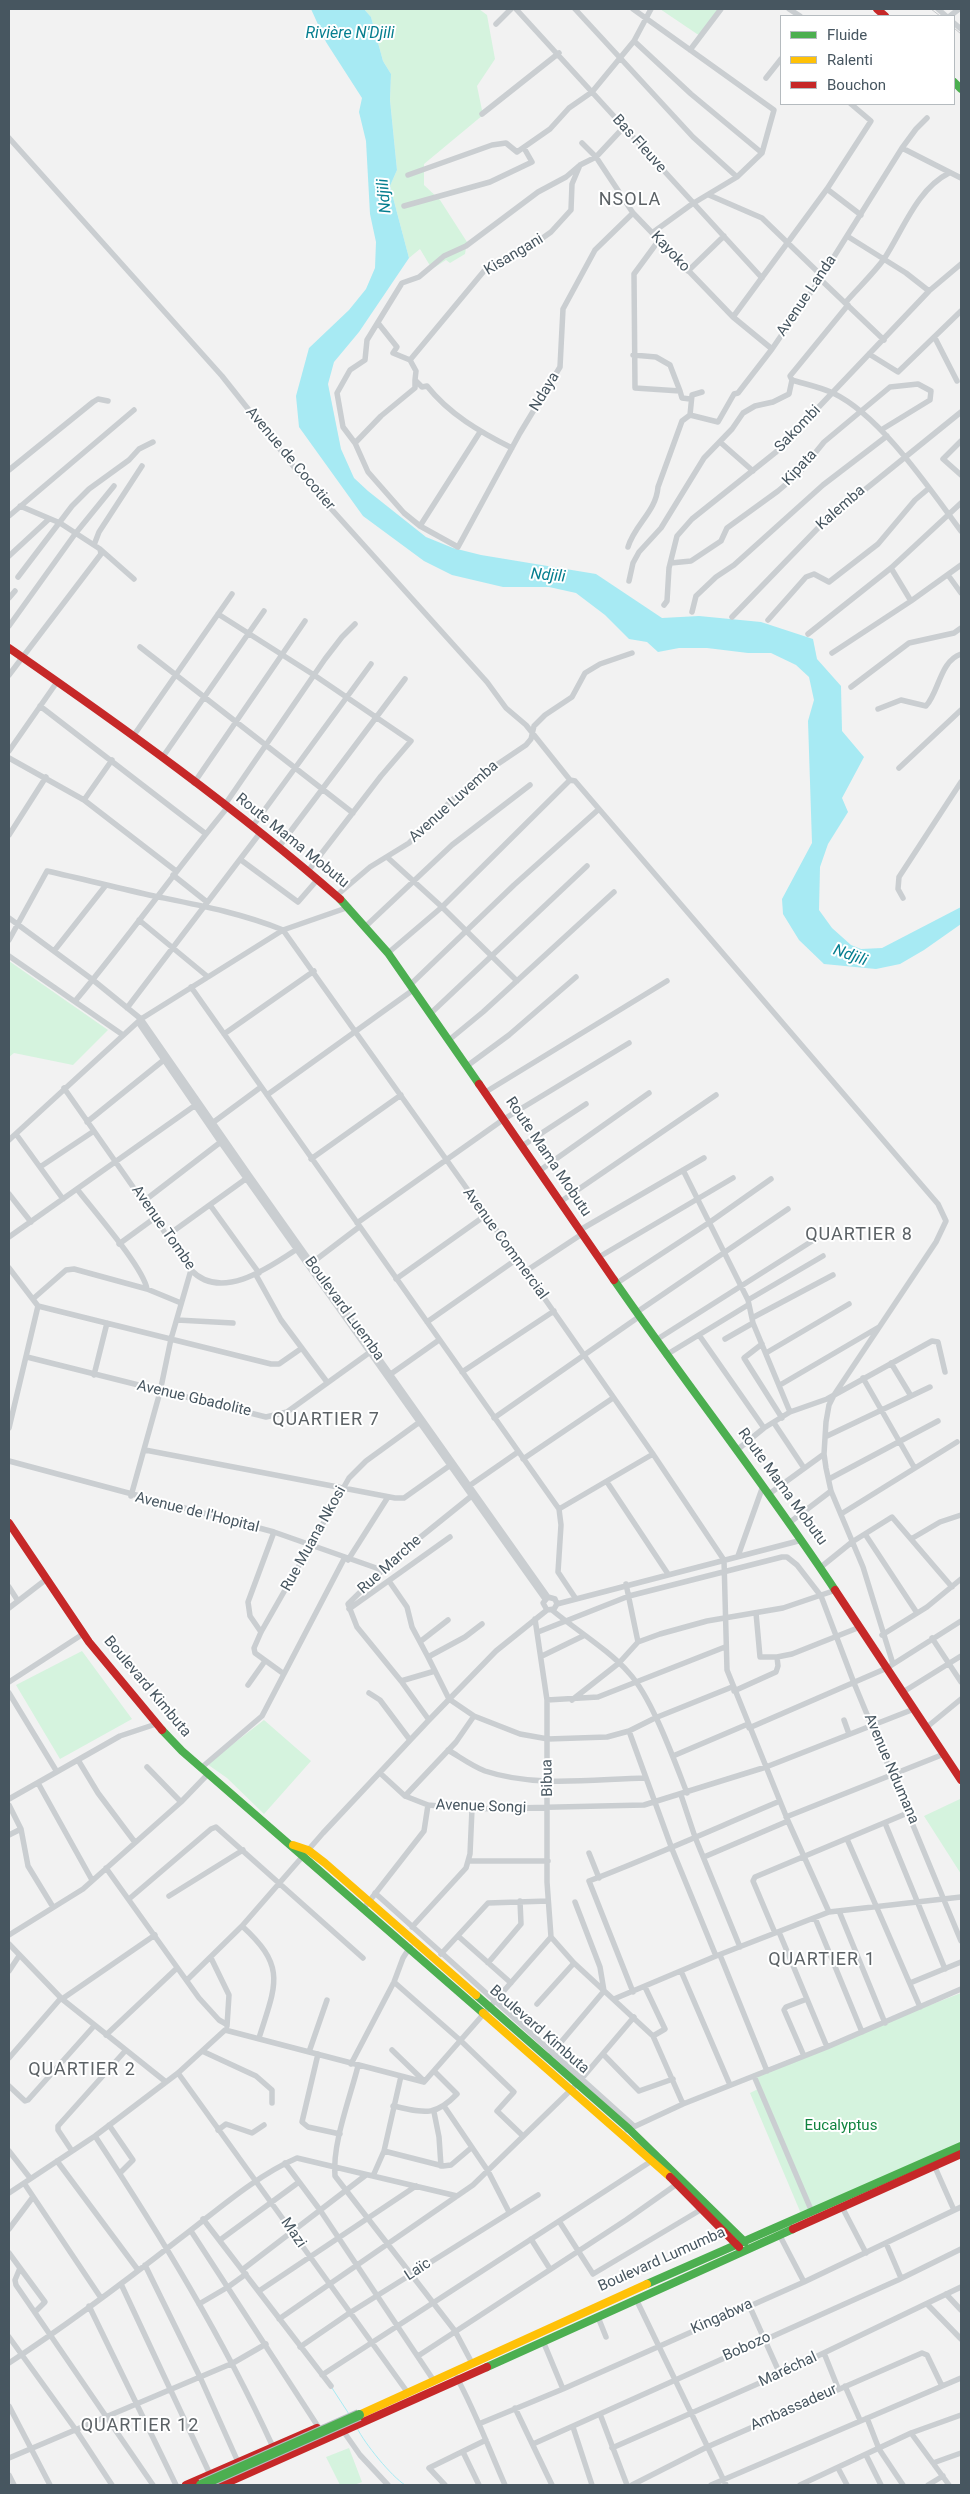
<!DOCTYPE html>
<html>
<head>
<meta charset="utf-8">
<style>
  body { margin:0 }
  #map { position:relative; width:970px; height:2494px; overflow:hidden; background:#f2f2f2; font-family:Roboto,sans-serif }
  canvas { display:block }
  .frame { position:absolute; inset:0; border:10px solid #475660; pointer-events:none }
  .legend { position:absolute; left:780px; top:15px; width:175px; height:90px; box-sizing:border-box; background:#fff; border:1px solid #b5bbbf; margin:0; padding:6px 9px; list-style:none; font-size:15px; color:#475660 }
  .legend li { display:flex; align-items:center; gap:10px; height:25px }
  .legend b { width:25px; border:1px solid #b5bbbf }
</style>
</head>
<body>
<div id="map">
<canvas width="970" height="2494"></canvas>
<div class="frame"></div>
<ul class="legend">
<li><b style="height:6px;background:#4caf50"></b>Fluide</li>
<li><b style="height:6px;background:#ffc107"></b>Ralenti</li>
<li><b style="height:6px;background:#c62828"></b>Bouchon</li>
</ul>
</div>
<script>
const c = document.querySelector('canvas').getContext('2d');
c.lineJoin = 'round';
function fillPath(path, color) {
  c.fillStyle = color;
  c.fill(path, 'evenodd');
}
function trace(path, color, width, dash) {
  c.strokeStyle = color;
  c.lineWidth = width;
  c.lineCap = dash ? 'butt' : 'round';
  c.setLineDash(dash || []);
  c.stroke(path);
}
function write(font, color, halo, rows, align = 'center') {
  c.font = font + ' Roboto,sans-serif';
  c.lineWidth = 4;
  c.setLineDash([]);
  c.textBaseline = 'middle';
  c.strokeStyle = halo;
  c.fillStyle = color;
  for (const [text, x, y, turn = 0] of rows) {
    c.save();
    c.translate(x, y);
    c.rotate((+turn || 0) * Math.PI / 180);
    c.textAlign = isNaN(turn) ? turn : align;
    if (halo) c.strokeText(text, 0, 0);
    c.fillText(text, 0, 0);
    c.restore();
  }
}
const green = new Path2D(`
  M364 9H479L487 15 495 59 477 86 483 115 424 164V185L440 200 467 242 465 254 450 263 446 260 432 269 420 249 409 258 390 186 397 170 390 100 391 74 383 61 371 17Z
  M660 9H720L700 36Z
  M9 961 108 1030 73 1065 14 1053 9 1057Z
  M82 1651 132 1719 60 1759 16 1685Z
  M264 1720 311 1761 264 1814 227 1778 207 1764Z
  M960 1799 961 1800V1874L924 1816Z
  M961 1993V2146L802 2216 750 2093 758 2089 752 2074Z
  M349 2448 362 2482 354 2485H340L326 2457Z`);
const water = new Path2D(`
  M311 9H364L371 17 383 61 391 74 390 100 397 170 390 186 409 258 359 332 334 362 328 384 341 449 354 478 368 491 426 537 453 548 481 555 596 574 662 618 699 616 761 622 813 639 817 659 841 686 842 731 864 757 842 798 848 812 828 844 820 867 819 910 832 928 851 945 861 949 882 948 961 907V924L924 950 900 964 876 969 824 964 799 940 783 914 782 899 812 843 808 721 814 700 809 677 796 665 771 653H748L707 648H679L658 652 647 642 629 639 605 615 576 593 549 587H503L452 575 424 561 363 516 299 427 296 396 309 348 349 310 366 289 375 268 376 242 370 214 366 141 359 112 362 98 326 42Z`);
const stream = new Path2D(`
  M332 2388 349 2414
  M357 2428C365 2444 391 2476 405 2485`);
const street = new Path2D(`
  M516 9 762 278
  M575 9 693 137 737 177
  M633 9 774 110 762 153 737 177 692 204 652 233
  M789 9 800 16
  M938 9 946 16
  M950 16 959 9
  M954 23 961 29
  M496 24 511 9
  M634 41 691 94 762 153
  M690 50 721 9
  M766 78 781 59
  M482 114 559 53
  M9 138 222 376 298 472 487 682 506 708 526 725 570 780
  M582 143 596 157 633 213 733 317 772 349
  M902 148 961 178
  M580 165 566 177 538 192 466 246 444 256 419 277 402 283 367 340 365 360 350 370 337 393 343 427 355 443 368 472 404 513 420 526 458 547 520 433 560 367 563 309 595 250 633 213
  M408 175 492 145 506 143 517 152 550 129 569 108 592 92 634 41 651 9
  M827 189 861 215
  M709 195 762 218 822 276
  M404 206 490 182 532 162 524 148
  M847 236 906 273 929 291
  M659 240 634 274 635 388 680 391 682 398 690 399
  M688 271 724 236
  M820 279 884 340
  M845 303C858 288 873 274 884 259 903 230 917 189 949 173
  M848 305 790 376 792 380C805 384 820 387 833 393 881 416 929 488 961 531
  M733 317 827 189 871 121 851 104
  M378 323 397 347 393 353 410 360 416 371 415 380 422 387 427 386C449 414 480 432 512 448
  M935 338 957 381
  M869 354 898 372 961 311
  M633 355 656 357 670 365 680 391
  M410 360 484 271 514 252 537 242 551 232 571 210 572 184 580 165 596 157 624 127
  M702 392 692 395 690 415 718 422 734 394 738 393 772 349 820 279 902 148 916 129 927 118
  M961 441 943 459 961 475
  M720 442 753 471
  M355 443 381 416 415 388V380
  M9 470 93 402 98 399 108 401
  M9 516 134 410
  M420 526 480 432
  M94 545 99 532 142 466
  M628 547C635 524 656 512 658 487L682 421 690 415
  M100 549 134 579
  M9 556 49 519
  M671 563 691 561 721 541 727 528 778 491 798 474 824 442 890 387 918 384 931 391 930 400 881 430
  M891 568 911 601
  M948 575 961 593
  M18 577 72 506 89 489 129 460 139 449 153 442
  M629 581 633 563 639 552 661 528 704 458 732 429 743 413 755 406 773 402 789 394 792 380
  M9 598 15 591
  M664 605 667 601 669 568 677 536 692 519 776 452 929 291 961 264
  M692 612 696 596 716 577 734 565 823 485 887 436
  M218 614 314 675 411 741 381 776 308 871
  M732 617 820 526 961 412
  M768 620 806 577 814 574 829 582 878 544 915 500 928 489
  M9 626 75 534 114 486
  M808 634 891 568 961 503
  M140 647 353 813
  M832 653 911 601 961 565
  M9 675 101 554 100 549 60 523 20 506
  M851 687 909 643 954 633 961 628
  M40 706 206 834
  M878 709 901 700 926 706C939 692 940 661 961 654
  M134 735 232 594
  M9 751 57 682
  M9 758 84 800 176 871
  M162 758 264 611
  M899 768 961 710
  M194 783 305 621
  M84 800 112 760
  M224 806 325 659 342 637 355 624
  M252 827 371 664
  M9 835 46 777
  M278 848 405 679
  M387 857 442 907 517 981
  M241 860 298 902 318 879
  M173 875 207 902
  M336 896 370 867 409 843 453 799 483 774 526 745 531 739 534 726 545 715 572 697 585 673 600 664 632 653
  M903 898 898 889 899 877 961 782
  M9 918 93 980 141 1019 250 1176 548 1597
  M139 920 208 977
  M366 926 452 845 530 785
  M9 940 47 871C83 879 118 888 154 896 198 905 241 913 283 930L517 1259 653 1454 724 1560 727 1670 788 1821 829 1912
  M54 951 106 885
  M388 953 442 907 570 780 575 781 599 809
  M9 956 123 1035
  M410 985 514 885 599 809 938 1204 946 1221 936 1242 834 1395 829 1405 826 1422 824 1454 826 1468 831 1491 863 1567 893 1664
  M191 987 559 1509 561 1525 558 1572 576 1599
  M76 1000C128 938 175 871 227 808
  M127 1008 260 833
  M430 1014 587 866
  M138 1022 221 1143 545 1599
  M224 1034 314 971
  M449 1040 483 1012 614 892
  M467 1066 509 1035 576 977
  M64 1088 191 1270C221 1302 270 1267 297 1249
  M484 1093 667 981
  M267 1095 413 990
  M87 1122 165 1059
  M211 1124 261 1087
  M16 1134 63 1199
  M9 1140 141 1019 283 930 349 907
  M522 1146 586 1104
  M311 1159 401 1095
  M40 1167 94 1131
  M683 1170 748 1300 753 1323 790 1412
  M539 1171 649 1093
  M77 1189C93 1210 143 1267 147 1289
  M9 1194 31 1222
  M144 1201 222 1141
  M560 1202 716 1095
  M210 1205 259 1273
  M357 1223 504 1119 629 1043
  M580 1230 704 1158
  M168 1235 247 1178
  M9 1237 197 1104
  M119 1244 156 1217
  M599 1257 733 1178
  M309 1265 359 1227
  M9 1268 38 1306 9 1428
  M526 1271 582 1234
  M256 1275 281 1320 327 1382
  M396 1279 486 1215
  M617 1283 710 1222 771 1179
  M34 1298 66 1270 74 1269 147 1289 181 1303
  M748 1300 823 1256
  M38 1306 271 1364H279L302 1348
  M637 1312 788 1209
  M752 1318 833 1275
  M177 1320 233 1323
  M427 1322 517 1259
  M699 1335 764 1428
  M725 1339 753 1323
  M656 1340 820 1236
  M762 1344 744 1358 782 1418
  M766 1353 849 1304
  M666 1355 748 1305
  M27 1357 266 1417 287 1412 373 1350
  M891 1363 911 1396
  M462 1372 554 1311
  M94 1375 107 1323
  M388 1376 439 1340
  M863 1378 914 1467
  M780 1385 879 1327
  M494 1418 640 1316
  M774 1423 804 1468
  M827 1436 930 1387
  M145 1450 395 1498H404L452 1464
  M737 1450 764 1428 790 1412 827 1399 932 1341 938 1342 945 1372
  M523 1459 613 1398
  M9 1461 274 1532 382 1570
  M829 1479 938 1421
  M607 1482 668 1574
  M469 1486 518 1452
  M769 1494 824 1454
  M131 1496 160 1392 171 1339 191 1270
  M559 1509 653 1454
  M841 1514 957 1442
  M789 1523 831 1491
  M865 1534 917 1613
  M911 1539 940 1522 961 1515
  M738 1556 763 1486
  M348 1560 388 1497
  M821 1567 852 1542 892 1517 952 1587
  M389 1581 407 1607 412 1627 428 1657
  M626 1584 638 1642
  M9 1587 18 1601
  M9 1608 44 1581
  M349 1609 450 1537
  M547 1610 543 1603 548 1597 555 1599 557 1604
  M552 1610C576 1630 610 1651 629 1673 652 1698 674 1760 687 1793
  M756 1613 760 1657H777
  M535 1619 547 1700V1882L551 1937 574 1963 653 2036 683 2104
  M482 1624 465 1637 428 1657 449 1699 474 1716 520 1734 548 1739 607 1737 629 1731 655 1718 732 1687
  M261 1632 250 1616 248 1602 274 1532
  M538 1632 629 1596 782 1557H787L797 1565 821 1596 854 1683 961 1941
  M882 1635 927 1607 961 1579
  M932 1638 961 1682
  M421 1641 448 1620
  M542 1656 583 1636
  M284 1674 255 1653 254 1648 261 1632 349 1478 366 1461 421 1421
  M401 1681 435 1671
  M9 1682 83 1634
  M248 1685 265 1661
  M734 1691 776 1672 778 1666 777 1657 792 1654 860 1627
  M903 1692 961 1656
  M9 1693 57 1772
  M369 1693 380 1700 410 1740
  M547 1700 598 1697 725 1647
  M572 1700 619 1663 638 1642 660 1634 707 1621 783 1608 836 1590
  M429 1720 401 1681 357 1627 348 1604 397 1556 474 1494
  M844 1720 849 1734
  M927 1727 961 1699
  M749 1728 887 1668 961 1621
  M629 1731 672 1849 716 1956
  M448 1750C460 1757 472 1766 485 1771 536 1788 594 1779 646 1778
  M673 1756 748 1724
  M78 1760 98 1793 134 1841
  M147 1767 181 1802
  M201 1768 262 1716 344 1559
  M380 1773 405 1796 428 1805 472 1809 644 1805 766 1767 914 1709
  M38 1783 92 1880
  M681 1795 695 1837 740 1947
  M405 1796 456 1742 474 1716
  M9 1799 120 1736 156 1724
  M9 1805 21 1829 28 1866 53 1907
  M786 1817 944 1754
  M885 1823 945 1969
  M9 1835 21 1829
  M847 1839 920 2007
  M589 1853 599 1878
  M704 1857 788 1821
  M469 1861H548
  M106 1868 199 1998 219 2020 226 2024
  M375 1893 634 2126
  M169 1896 243 1850
  M129 1899 211 1829 216 1827 363 1958
  M364 1908 424 1831 428 1805
  M839 1911 885 2023
  M815 1918 862 2032
  M242 1926C287 1967 276 1984 259 2038
  M412 1927 466 1868 470 1854 472 1809
  M779 1932 827 2047
  M775 1933 753 1881 755 1877 910 1812
  M9 1935 83 1889 181 1802 208 1774
  M458 1936 511 1983
  M9 1944 62 1999 166 2082
  M441 1954 488 1903 548 1901
  M720 1955 767 2071
  M211 1958 229 1995 227 2026
  M488 1963 521 1924 520 1901
  M9 1971 19 1956
  M681 1971 730 2085
  M187 1980 242 1926 323 1833 429 1720 496 1651 547 1610 554 1609 557 1604 802 1540
  M394 1982 461 2041 514 2092 497 2111 523 2136
  M910 1983 961 1962
  M645 1987 665 2029 653 2036
  M633 1992 589 1881C654 1856 716 1828 780 1801
  M62 1999 155 1935
  M614 1999 716 1956 829 1912 961 1897
  M537 2004 574 1963
  M106 2035 177 1968
  M392 2050 423 2080
  M202 2051 256 2076 272 2090V2103
  M309 2052 327 2000
  M318 2054 302 2122 308 2127 340 2134
  M551 2054 604 1991 600 1967 575 1902
  M603 2054 639 2091 673 2079
  M804 2056 784 2010 786 2007 807 1999
  M9 2058 61 1998
  M351 2064 394 1982 403 1958 410 1947
  M358 2066C350 2098 332 2144 335 2176L455 2331 472 2363
  M178 2073 408 2393
  M754 2076 812 2212
  M424 2082 551 1937
  M9 2086 25 2101 28 2100 94 2026
  M393 2106C423 2112 434 2118 457 2094L435 2072
  M444 2106 488 2171 509 2212
  M434 2112 439 2137 441 2166
  M109 2125 133 2160 120 2173
  M218 2130 226 2124 252 2133 264 2125
  M627 2130 683 2104 827 2047 961 1989
  M95 2136C161 2236 223 2338 273 2447
  M9 2151 30 2178
  M72 2151 58 2130V2126L126 2050
  M384 2151 443 2166 451 2165 471 2148
  M57 2161 138 2270
  M285 2163 320 2210 434 2381
  M934 2165 954 2210
  M373 2176 384 2151 401 2076
  M24 2183 101 2298
  M9 2193 95 2136 178 2073 225 2030 424 2082
  M842 2207 866 2253
  M203 2219 331 2386
  M559 2221 593 2274 702 2209
  M9 2229 33 2197
  M191 2231 319 2428
  M780 2236 804 2282
  M531 2239 550 2269
  M220 2240 299 2182
  M886 2243 901 2278
  M9 2253 45 2302 35 2312
  M145 2265 200 2377 238 2462
  M20 2268 15 2280 16 2285 153 2485
  M242 2270 366 2175
  M121 2284 215 2485
  M259 2291 416 2186
  M946 2294 961 2310
  M636 2299 726 2485
  M199 2304 228 2287 246 2274
  M927 2304 961 2339
  M749 2305 780 2374
  M89 2306 176 2485
  M598 2317 606 2337
  M279 2319 473 2185 578 2083 634 2017
  M9 2337 76 2430 112 2485
  M543 2341 563 2389
  M300 2347 351 2312 538 2195
  M824 2353 838 2388
  M418 2356 626 2220 677 2184
  M9 2363C67 2325 123 2283 178 2240 214 2213 255 2176 297 2158L457 2196
  M322 2375 653 2160
  M457 2378C476 2413 489 2449 505 2485
  M845 2386 860 2420
  M9 2406 50 2485
  M515 2408 552 2485
  M600 2414 627 2485
  M867 2418 879 2449 903 2485
  M481 2423 563 2389 804 2282 961 2207
  M573 2427 592 2485
  M911 2433 949 2485
  M346 2435 360 2455 388 2485
  M533 2444 898 2280 961 2249
  M612 2448 780 2374 961 2287
  M463 2452 479 2485
  M866 2455 881 2485
  M9 2458 233 2363 266 2344
  M933 2463 961 2453
  M838 2468 847 2485
  M9 2475 14 2485
  M445 2485 429 2468 486 2440
  M632 2485 707 2447 922 2353 927 2355 942 2386
  M711 2485 961 2378
  M800 2485 911 2433 961 2415
  M928 2485 943 2476`);
const fast = new Path2D(`
  M954 82 961 89
  M340 899 388 953 479 1084
  M614 1280C686 1384 765 1484 835 1590
  M162 1730 182 1751 483 2013
  M476 1995 629 2129 745 2242
  M647 2284 961 2146
  M487 2367 793 2229`);
const slow = new Path2D(`
  M293 1845 308 1850 325 1863 476 1995
  M483 2013 670 2177
  M359 2415 647 2284`);
const jam = new Path2D(`
  M877 9 885 16
  M9 648C123 727 236 808 340 899
  M479 1084 614 1280
  M9 1523 89 1642 162 1730
  M835 1590 961 1780
  M670 2177 739 2247
  M793 2229 961 2154
  M186 2485 317 2428
  M222 2485 487 2367`);
const rail = new Path2D(`
  M931 9 940 16
  M954 28 961 34`);
const fastBridge = new Path2D(`
  M201 2485 359 2415`);
const streetNames = [
  ["Bas Fleuve",639,144,48],
  ["Kayoko",670,252,47],
  ["Kisangani",514,255,-31],
  ["Avenue Landa",807,296,-56],
  ["Ndaya",545,392,-59],
  ["Sakombi",798,429,-46],
  ["Avenue de Cocotier",290,459,50],
  ["Kipata",800,468,-47],
  ["Kalemba",841,508,-41],
  ["Avenue Luvemba",454,802,-42],
  ["Route Mama Mobutu",292,841,39],
  ["Route Mama Mobutu",548,1157,56],
  ["Avenue Tombe",163,1228,55],
  ["Avenue Commercial",505,1244,54],
  ["Boulevard Luemba",344,1309,54],
  ["Avenue Gbadolite",194,1399,13],
  ["Route Mama Mobutu",782,1487,54],
  ["Avenue de l'Hopital",197,1513,14],
  ["Rue Muana Nkosi",314,1539,-61],
  ["Rue Marche",390,1565,-42],
  ["Boulevard Kimbuta",147,1687,50],
  ["Avenue Ndumana",891,1769,67],
  ["Bibua",548,1778,-91],
  ["Avenue Songi",481,1807,2],
  ["Boulevard Kimbuta",539,2030,41],
  ["Mazi",293,2233,56],
  ["Boulevard Lumumba",662,2260,-24],
  ["Laïc",418,2270,-33],
  ["Kingabwa",722,2317,-24],
  ["Bobozo",747,2347,-24],
  ["Maréchal",788,2370,-25],
  ["Ambassadeur",794,2408,-24]
];
const parkNames = [
  ["Eucalyptus",841,2126]
];
const waterNames = [
  ["Rivière N'Djili",350,34],
  ["Ndjili",385,196,-95],
  ["Ndjili",548,576,5],
  ["Ndjili",850,956,20]
];
const quarterNames = [
  ["NSOLA",630,200],
  ["QUARTIER 8",859,1235],
  ["QUARTIER 7",326,1420],
  ["QUARTIER 1",822,1960],
  ["QUARTIER 2",82,2070],
  ["QUARTIER 12",140,2426]
];
fillPath(green, '#d5f3de');
fillPath(water, '#a7eaf3');
trace(stream, '#a7eaf3', 1);
trace(street, '#caced1', 5.5);
trace(fast, '#4caf50', 8);
trace(slow, '#ffc107', 8);
trace(jam, '#c62828', 8);
trace(rail, '#c6c8ca', 1);
trace(fastBridge, '#b6bdc2', 12, []);
trace(fastBridge, '#4caf50', 10);
write('15px', '#475660', '#fff', streetNames);
write('15px', '#10833f', '#fff', parkNames);
write('italic 16px', '#057e8f', '#fff', waterNames);
c.letterSpacing = '1px';
write('18px', '#5c6266', '#fff', quarterNames);
c.letterSpacing = '0px';
</script>
</body>
</html>
